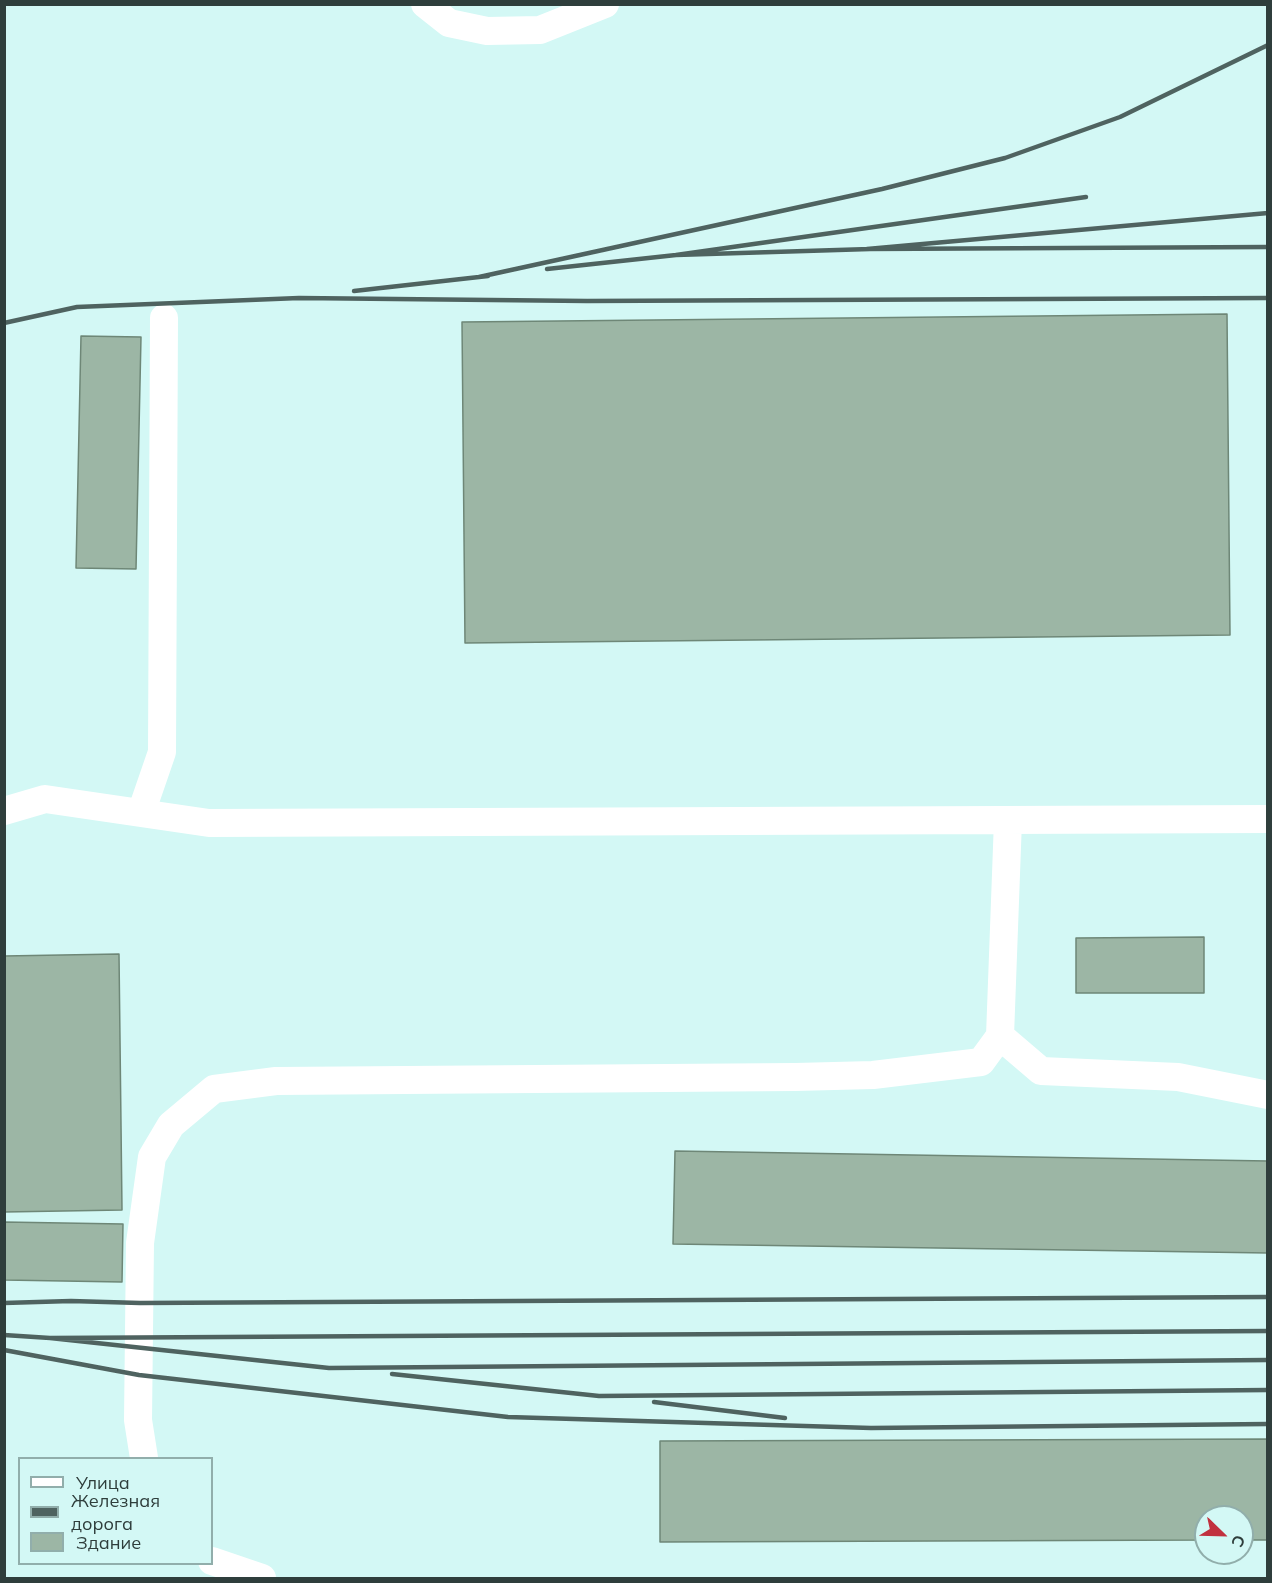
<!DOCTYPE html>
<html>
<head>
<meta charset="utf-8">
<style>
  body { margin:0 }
  #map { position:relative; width:1272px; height:1583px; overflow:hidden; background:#d3f8f5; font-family:Mulish,sans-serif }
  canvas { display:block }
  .frame { position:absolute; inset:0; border:6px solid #2f3e3c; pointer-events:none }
  .legend { position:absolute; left:18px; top:1457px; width:195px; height:108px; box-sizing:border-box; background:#d3f8f5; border:2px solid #91aeab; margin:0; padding:8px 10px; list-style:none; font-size:18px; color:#2f3e3c }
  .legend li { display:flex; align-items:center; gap:12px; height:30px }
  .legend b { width:30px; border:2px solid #91aeab }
  .north { position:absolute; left:1194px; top:1505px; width:60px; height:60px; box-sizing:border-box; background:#d3f8f5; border:2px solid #91aeab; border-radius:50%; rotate:113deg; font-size:16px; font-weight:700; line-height:24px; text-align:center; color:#2f3e3c }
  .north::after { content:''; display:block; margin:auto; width:21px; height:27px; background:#c1313f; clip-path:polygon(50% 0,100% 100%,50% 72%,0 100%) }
</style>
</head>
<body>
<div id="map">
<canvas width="1272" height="1583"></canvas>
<div class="frame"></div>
<ul class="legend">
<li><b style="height:8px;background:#fff"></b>Улица</li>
<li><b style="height:8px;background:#4f6360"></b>Железная дорога</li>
<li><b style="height:16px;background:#9cb6a5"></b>Здание</li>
</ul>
<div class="north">С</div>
</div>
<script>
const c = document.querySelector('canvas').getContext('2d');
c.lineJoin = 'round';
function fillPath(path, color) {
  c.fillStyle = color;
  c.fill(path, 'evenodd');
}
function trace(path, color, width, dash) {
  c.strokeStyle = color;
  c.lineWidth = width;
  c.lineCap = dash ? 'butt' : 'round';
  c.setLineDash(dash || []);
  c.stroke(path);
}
const building = new Path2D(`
  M1227 314 1230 635 465 643 462 322Z
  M81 336 141 337 136 569 76 568Z
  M1204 937V993H1076V938Z
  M119 954 122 1210 4 1212V956Z
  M675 1151 1268 1161V1253L673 1244Z
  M4 1222 123 1224 122 1282 4 1280Z
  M1268 1439V1540H1242V1517H1206V1540L660 1542V1441Z`);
const minor = new Path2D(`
  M425 4 449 23 487 31 540 30 605 4
  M4 811 45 799 209 823 1268 819
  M141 813 162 752 164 318
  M1000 1036 1041 1071 1178 1077 1268 1095
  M144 1458 138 1420 140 1243 152 1157 171 1125 214 1089 276 1081 795 1077 873 1075 981 1062 1000 1036 1008 820
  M212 1561 262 1578`);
const rail = new Path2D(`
  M1268 213 867 249 1268 247
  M870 249 676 255 1086 197
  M547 269 676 255
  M479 277 882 189 1005 158 1120 117 1268 45
  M354 291 488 276
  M4 323 77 307 299 298 587 301 1268 298
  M4 1303 71 1301 140 1303 1268 1297
  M1268 1331 50 1338 329 1368 1268 1360
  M4 1335 50 1338
  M4 1350 139 1375 508 1417 871 1428 1268 1424
  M392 1374 599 1396 1268 1390
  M654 1402 785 1418`);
fillPath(building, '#9cb6a5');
trace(building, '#6e8777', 1.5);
trace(minor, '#fff', 28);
trace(rail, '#4f6360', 4.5);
</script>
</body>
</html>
